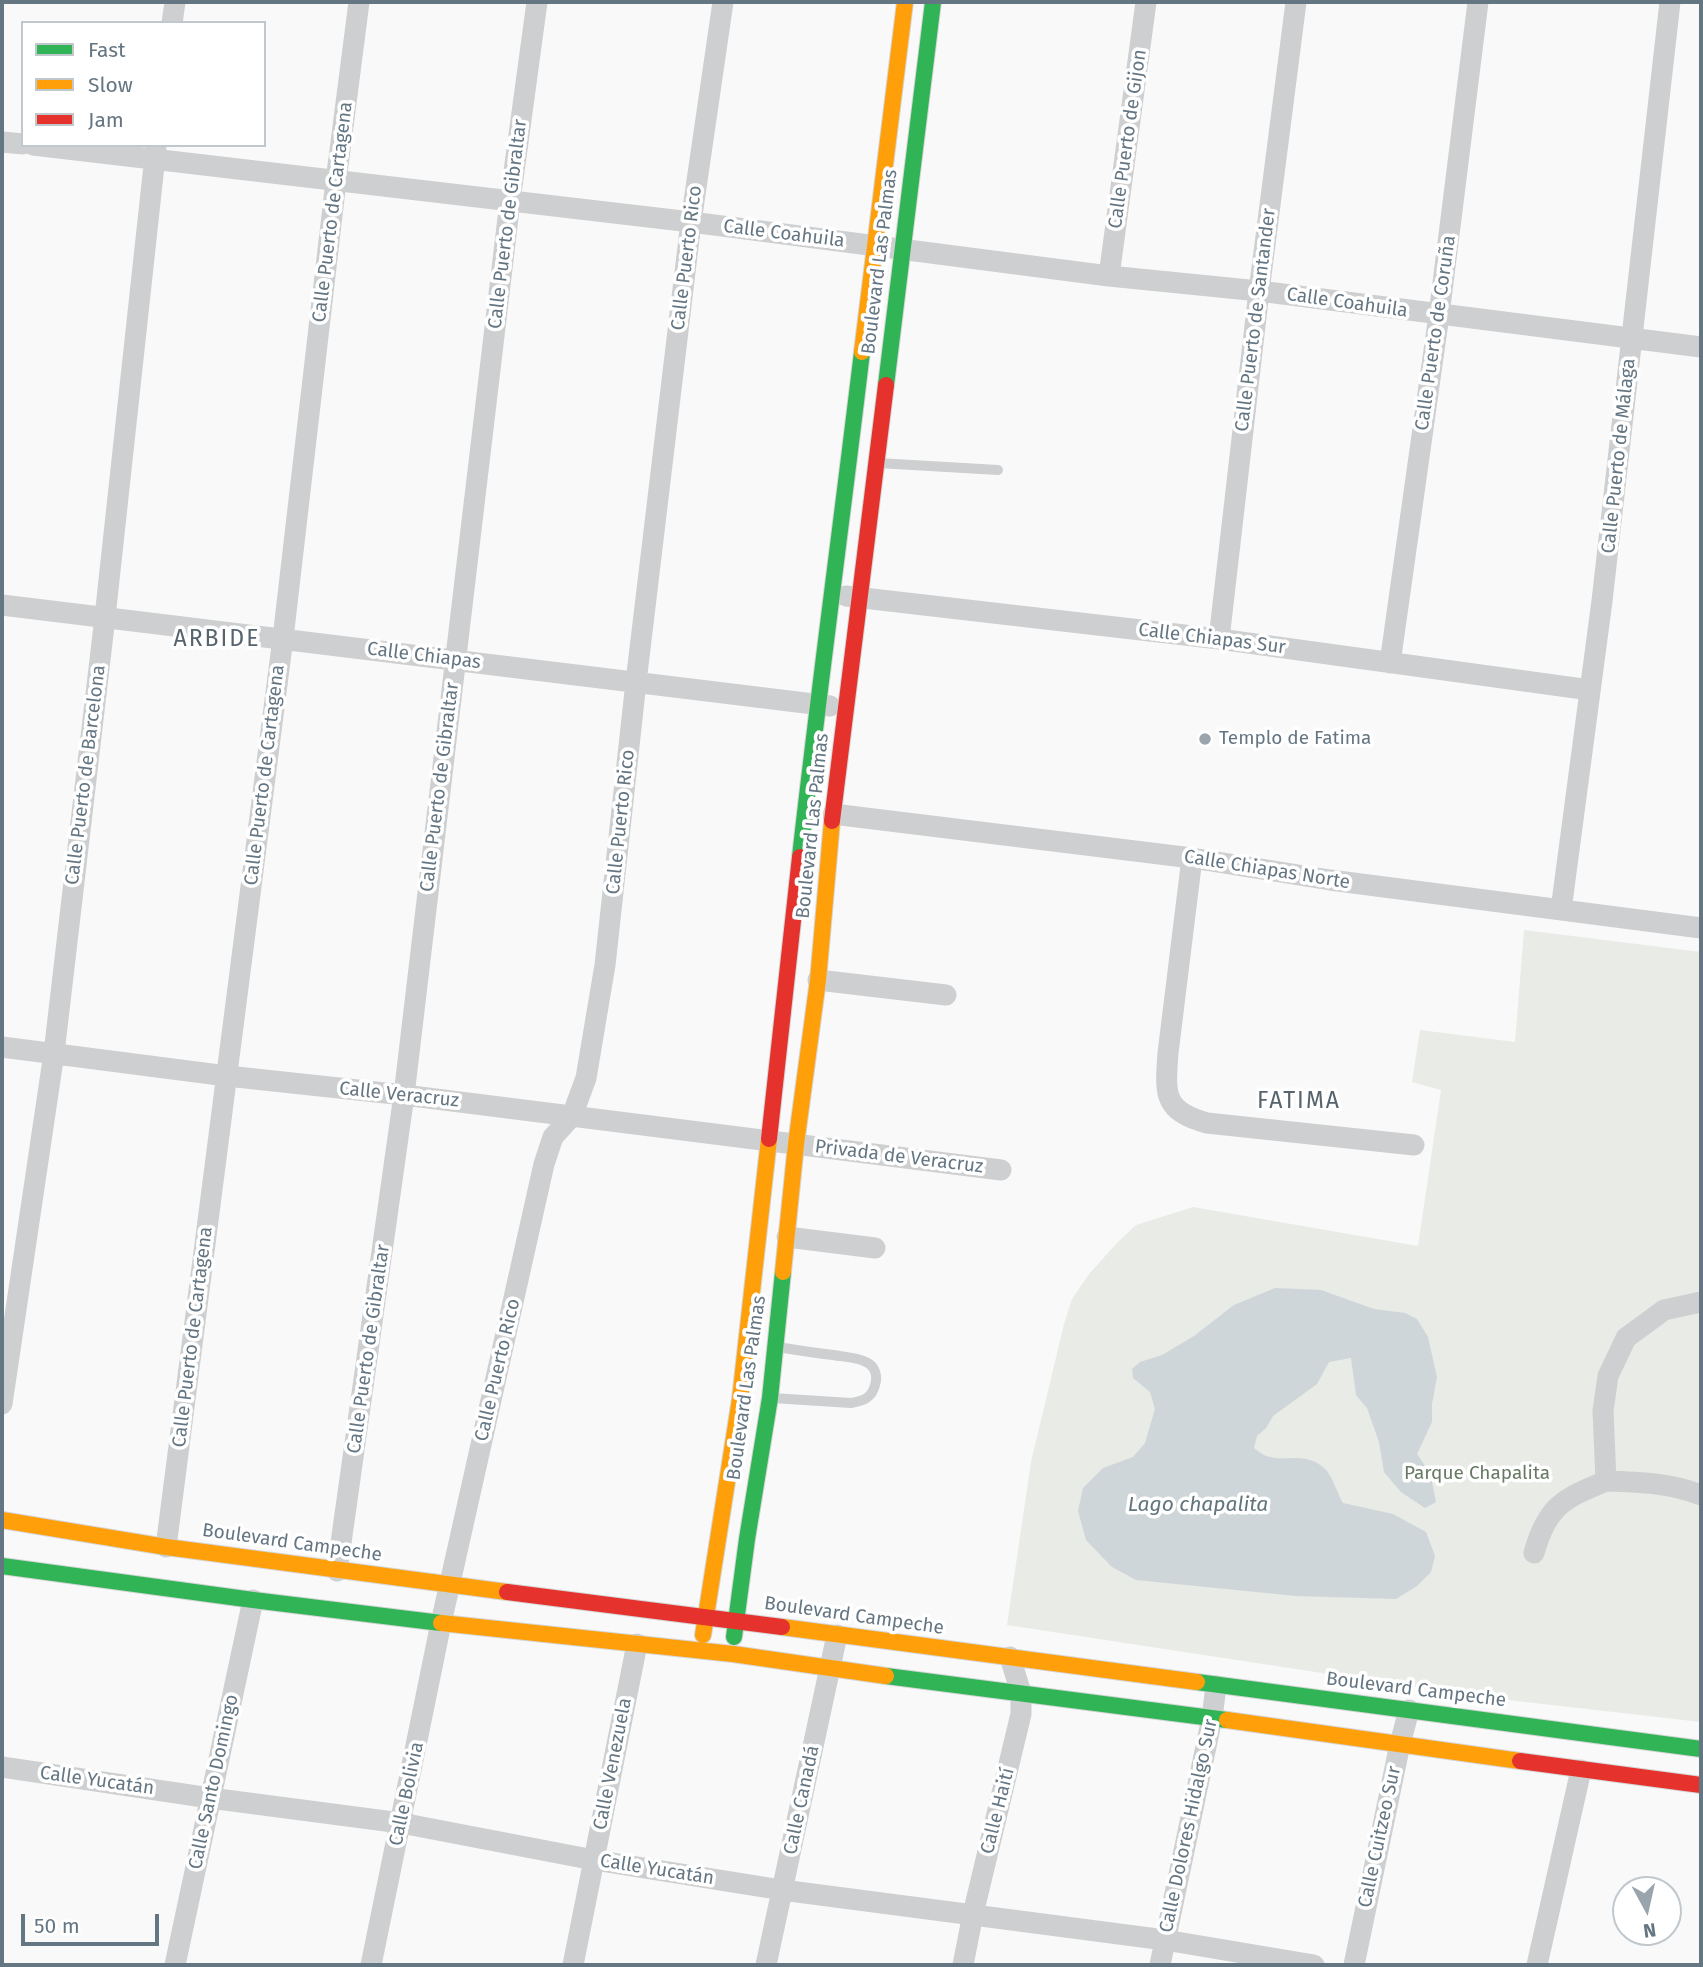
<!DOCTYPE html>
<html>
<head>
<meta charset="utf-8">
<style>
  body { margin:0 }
  #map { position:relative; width:1703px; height:1967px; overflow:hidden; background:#f9f9f9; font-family:"Fira Sans",sans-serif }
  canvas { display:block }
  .frame { position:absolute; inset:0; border:4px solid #657683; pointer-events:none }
  .legend { position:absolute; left:21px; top:21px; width:245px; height:126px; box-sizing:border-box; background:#fff; border:2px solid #c1c8cd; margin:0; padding:9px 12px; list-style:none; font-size:21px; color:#657683 }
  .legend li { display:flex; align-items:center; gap:14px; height:35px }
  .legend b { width:35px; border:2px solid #c1c8cd }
  .north { position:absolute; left:1612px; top:1876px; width:70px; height:70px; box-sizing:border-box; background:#fff; border:2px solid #c1c8cd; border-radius:50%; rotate:172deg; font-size:19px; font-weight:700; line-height:28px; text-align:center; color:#657683 }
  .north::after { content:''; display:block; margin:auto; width:24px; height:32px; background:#99a4ac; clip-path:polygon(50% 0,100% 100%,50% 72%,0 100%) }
  .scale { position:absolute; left:21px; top:1914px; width:138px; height:32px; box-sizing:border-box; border:4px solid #657683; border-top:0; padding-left:9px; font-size:21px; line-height:24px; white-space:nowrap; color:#657683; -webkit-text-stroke:5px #fff; paint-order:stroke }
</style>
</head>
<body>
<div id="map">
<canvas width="1703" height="1967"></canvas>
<div class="frame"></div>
<ul class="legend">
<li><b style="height:9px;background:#30b455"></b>Fast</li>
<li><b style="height:9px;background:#ff9f0a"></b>Slow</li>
<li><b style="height:9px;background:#e5322d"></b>Jam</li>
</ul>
<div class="north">N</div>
<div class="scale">50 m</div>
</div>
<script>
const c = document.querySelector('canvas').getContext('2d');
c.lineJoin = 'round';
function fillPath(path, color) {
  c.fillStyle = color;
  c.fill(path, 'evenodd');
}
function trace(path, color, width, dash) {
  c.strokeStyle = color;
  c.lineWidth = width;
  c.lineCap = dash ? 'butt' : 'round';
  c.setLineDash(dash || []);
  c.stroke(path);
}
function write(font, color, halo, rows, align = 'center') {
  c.font = font + ' "Fira Sans",sans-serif';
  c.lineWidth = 7;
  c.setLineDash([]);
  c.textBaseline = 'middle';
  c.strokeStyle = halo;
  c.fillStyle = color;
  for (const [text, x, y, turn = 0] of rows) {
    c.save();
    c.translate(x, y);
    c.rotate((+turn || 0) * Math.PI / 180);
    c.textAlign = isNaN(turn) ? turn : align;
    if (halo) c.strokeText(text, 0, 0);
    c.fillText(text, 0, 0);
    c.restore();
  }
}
const green = new Path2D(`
  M1524 930 1701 952V1722L1473 1696 1007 1625 1031 1462 1064 1324 1072 1299 1089 1274 1117 1243 1136 1225 1193 1207 1418 1246 1441 1090 1412 1082 1420 1030 1515 1042Z`);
const water = new Path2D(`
  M1275 1288 1321 1290 1374 1309 1405 1313 1417 1319 1428 1337 1437 1377 1432 1404V1422L1417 1454 1430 1473 1436 1502 1425 1508 1401 1492 1384 1472 1379 1442 1367 1408 1356 1395 1351 1358 1329 1362 1317 1384 1273 1416 1266 1428 1257 1436 1254 1448C1277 1470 1301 1446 1325 1469 1332 1475 1337 1493 1343 1503L1393 1514 1426 1532 1435 1556 1431 1572 1417 1586 1396 1599 1296 1596 1136 1580 1112 1567 1086 1540 1078 1511 1083 1488 1103 1468 1133 1457 1145 1443 1155 1409 1150 1392 1133 1378 1132 1369 1140 1362 1162 1355 1194 1336 1234 1305Z`);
const lane = new Path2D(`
  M878 463 998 470
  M772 1398 851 1403C863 1401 872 1398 875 1385 878 1376 875 1366 866 1362 856 1357 844 1357 833 1355 815 1353 796 1350 778 1347`);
const street = new Path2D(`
  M172 23 175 2
  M2 142 23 144
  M33 145 691 222 1109 276 1259 291 1701 347
  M1109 276 1146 2
  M846 596 1219 639 1590 690
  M2 605 830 706
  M1219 639 1259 291 1296 2
  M1390 663 1439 315 1478 2
  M833 814 1192 858 1330 880 1701 928
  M1192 858 1168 1053C1165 1094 1163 1111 1207 1123L1414 1145
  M1561 910 1602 601 1670 2
  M818 980 946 995
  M2 1047 227 1076 404 1095 1001 1170
  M787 1237 875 1248
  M2 1404 54 1053 105 617 156 147
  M1606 1481C1638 1482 1671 1483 1701 1495
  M166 1547 283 638 336 181 359 2
  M1534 1553C1547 1506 1563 1499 1606 1481L1603 1411 1608 1376 1626 1338 1664 1310 1701 1302
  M337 1571 404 1095 510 201 537 2
  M2 1767 210 1798 401 1823 594 1860 782 1890 1165 1940 1314 1965
  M175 1965 253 1600
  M371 1965 441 1623 544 1164 553 1137 572 1116 586 1078 605 965 636 682 691 222 723 2
  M573 1965 637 1644
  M766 1965 837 1635
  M963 1965 973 1914 1021 1714V1693L1010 1657
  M1160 1965 1212 1718 1216 1686
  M1354 1965 1400 1744 1409 1710
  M1537 1965 1581 1770`);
const fast = new Path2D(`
  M886 385 933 2
  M800 857C819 688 842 520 862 352
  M2 1566 253 1600 441 1623
  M734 1637 747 1539 770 1398 783 1272
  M886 1676 1227 1720
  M1197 1682 1701 1749`);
const slow = new Path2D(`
  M862 352 905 2
  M783 1272 796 1144 818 980 832 821
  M2 1520 166 1547 507 1592
  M441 1623 733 1654 886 1676
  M782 1627 1197 1682
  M703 1635 740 1399 769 1139
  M1227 1720 1520 1761`);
const jam = new Path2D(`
  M832 821 886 385
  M769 1139 800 857
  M507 1592 782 1627
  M1520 1761 1701 1785`);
const markers = [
  [1205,739,7,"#99a4ac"]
];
const streetNames = [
  ["Calle Puerto de Gijon",1128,139,-82],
  ["Calle Puerto de Cartagena",333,212,-83],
  ["Calle Puerto de Gibraltar",508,224,-83],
  ["Calle Coahuila",784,234,7],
  ["Calle Puerto Rico",687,258,-83],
  ["Boulevard Las Palmas",880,262,-83],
  ["Calle Coahuila",1347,303,8],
  ["Calle Puerto de Santander",1256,320,-83],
  ["Calle Puerto de Coruña",1436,333,-82],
  ["Calle Puerto de Málaga",1619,456,-84],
  ["Calle Chiapas Sur",1212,639,7],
  ["Calle Chiapas",424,656,7],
  ["Calle Puerto de Barcelona",86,775,-83],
  ["Calle Puerto de Cartagena",265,775,-83],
  ["Calle Puerto de Gibraltar",440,787,-83],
  ["Calle Puerto Rico",621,822,-84],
  ["Boulevard Las Palmas",813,826,-84],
  ["Calle Chiapas Norte",1267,870,9],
  ["Calle Veracruz",399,1095,6],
  ["Privada de Veracruz",899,1157,7],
  ["Calle Puerto de Cartagena",193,1337,-83],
  ["Calle Puerto de Gibraltar",369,1349,-82],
  ["Calle Puerto Rico",498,1370,-77],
  ["Boulevard Las Palmas",747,1388,-82],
  ["Boulevard Campeche",292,1543,8],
  ["Boulevard Campeche",854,1616,8],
  ["Boulevard Campeche",1416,1690,7],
  ["Calle Venezuela",613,1764,-79],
  ["Calle Yucatán",97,1781,8],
  ["Calle Santo Domingo",214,1782,-78],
  ["Calle Bolivia",407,1794,-78],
  ["Calle Canadá",802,1800,-78],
  ["Calle Haití",998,1811,-76],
  ["Calle Dolores Hidalgo Sur",1189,1826,-78],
  ["Calle Cuitzeo Sur",1380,1837,-78],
  ["Calle Yucatán",657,1870,9]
];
const poiNames = [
  ["Templo de Fatima",1219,739]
];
const parkNames = [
  ["Parque Chapalita",1477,1474]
];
const waterNames = [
  ["Lago chapalita",1198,1505]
];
const quarterNames = [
  ["ARBIDE",217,640],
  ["FATIMA",1299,1102]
];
fillPath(green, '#e8ebe6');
fillPath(water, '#ced6d9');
trace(fast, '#d5d6d7', 18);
trace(slow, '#d5d6d7', 18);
trace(jam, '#d5d6d7', 18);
trace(lane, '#cecfd0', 10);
trace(street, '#cecfd0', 21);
trace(fast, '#30b455', 16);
trace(slow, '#ff9f0a', 16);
trace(jam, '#e5322d', 16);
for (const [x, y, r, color] of markers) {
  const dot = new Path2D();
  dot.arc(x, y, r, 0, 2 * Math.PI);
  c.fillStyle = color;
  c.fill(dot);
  trace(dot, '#fff', 2.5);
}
write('19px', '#657683', '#fff', streetNames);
write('19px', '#657683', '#fff', poiNames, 'left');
write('19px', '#687a64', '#fff', parkNames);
write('italic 21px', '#60757c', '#fff', waterNames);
c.letterSpacing = '2px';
write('23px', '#57646e', '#fff', quarterNames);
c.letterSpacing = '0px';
</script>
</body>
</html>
